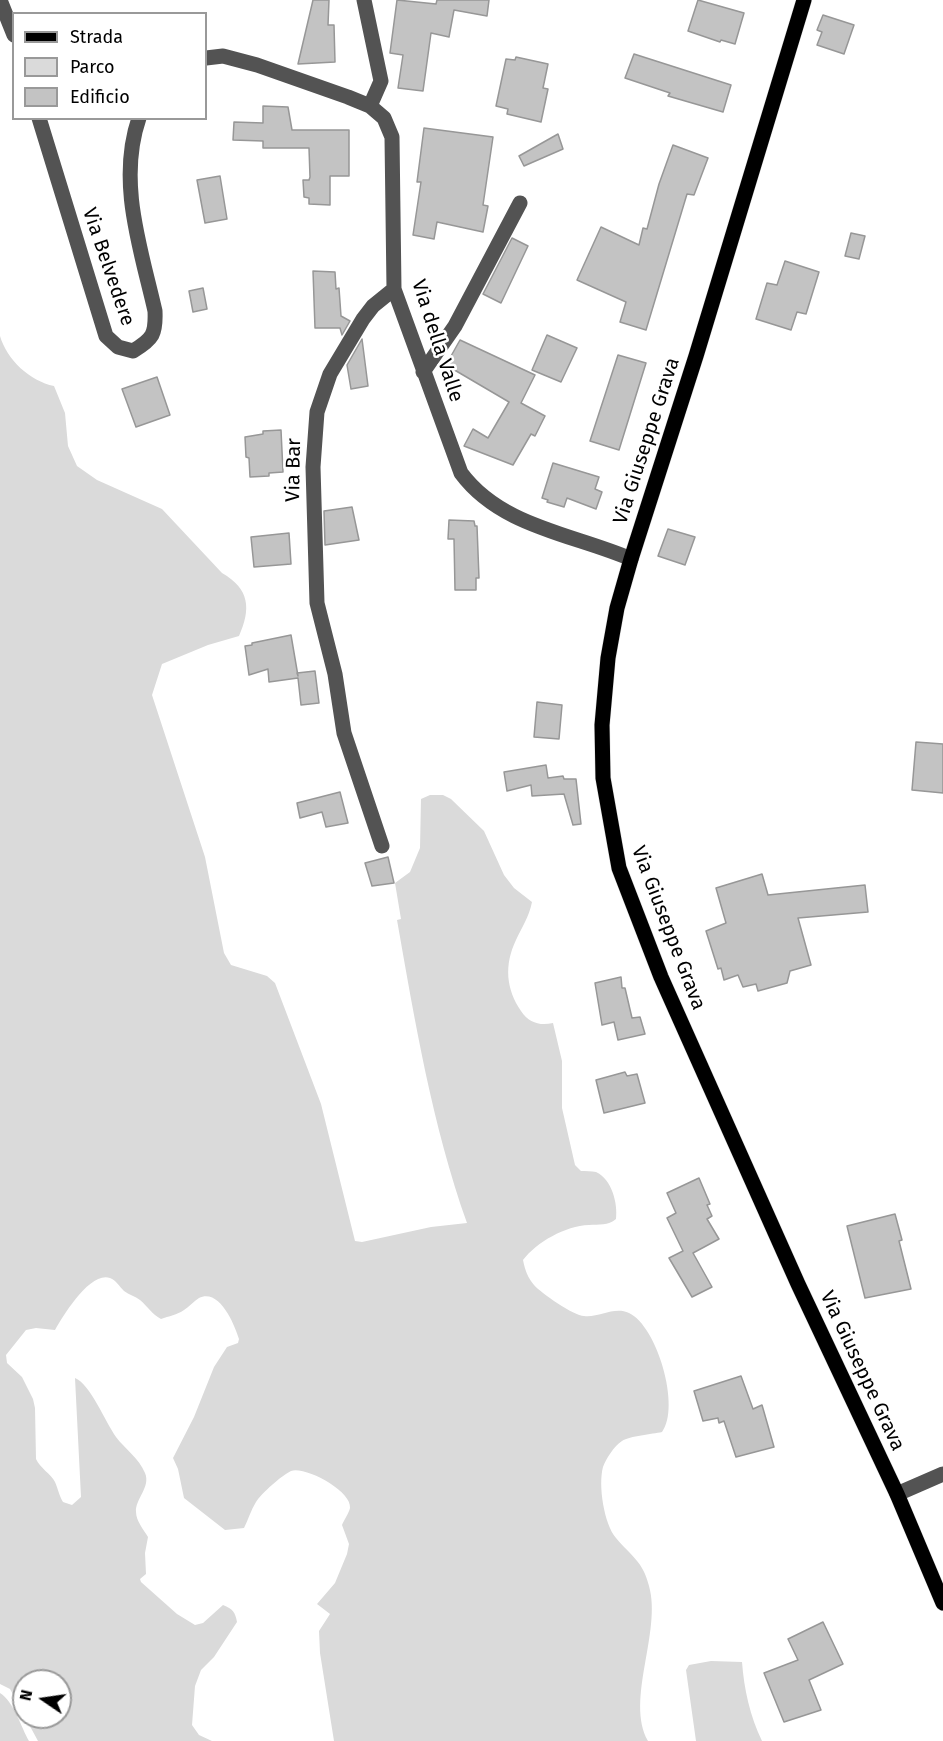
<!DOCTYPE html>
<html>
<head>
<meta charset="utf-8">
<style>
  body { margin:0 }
  #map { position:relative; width:943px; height:1741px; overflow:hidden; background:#fff; font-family:"Fira Sans",sans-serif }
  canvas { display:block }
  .legend { position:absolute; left:12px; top:12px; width:195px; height:108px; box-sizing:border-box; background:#fff; border:2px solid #999; margin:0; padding:8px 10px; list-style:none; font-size:18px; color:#000 }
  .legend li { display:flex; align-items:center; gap:12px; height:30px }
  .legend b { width:30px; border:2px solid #999 }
  .north { position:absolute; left:12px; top:1669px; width:60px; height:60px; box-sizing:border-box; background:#fff; border:2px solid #999; border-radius:50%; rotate:283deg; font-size:16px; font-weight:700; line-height:24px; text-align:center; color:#000 }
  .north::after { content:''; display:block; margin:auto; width:21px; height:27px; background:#000; clip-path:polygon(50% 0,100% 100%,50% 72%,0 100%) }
</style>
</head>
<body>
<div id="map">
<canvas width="943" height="1741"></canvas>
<ul class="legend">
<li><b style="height:8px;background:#000"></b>Strada</li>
<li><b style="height:16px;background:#dadada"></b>Parco</li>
<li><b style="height:16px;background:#c3c3c3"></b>Edificio</li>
</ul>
<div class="north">N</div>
</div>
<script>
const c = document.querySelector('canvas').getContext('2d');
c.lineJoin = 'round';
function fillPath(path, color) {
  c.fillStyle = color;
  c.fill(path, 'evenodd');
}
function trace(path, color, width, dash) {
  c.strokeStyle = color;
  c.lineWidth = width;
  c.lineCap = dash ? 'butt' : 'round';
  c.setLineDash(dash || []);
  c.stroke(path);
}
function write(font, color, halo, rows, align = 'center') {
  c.font = font + ' "Fira Sans",sans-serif';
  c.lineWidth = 5;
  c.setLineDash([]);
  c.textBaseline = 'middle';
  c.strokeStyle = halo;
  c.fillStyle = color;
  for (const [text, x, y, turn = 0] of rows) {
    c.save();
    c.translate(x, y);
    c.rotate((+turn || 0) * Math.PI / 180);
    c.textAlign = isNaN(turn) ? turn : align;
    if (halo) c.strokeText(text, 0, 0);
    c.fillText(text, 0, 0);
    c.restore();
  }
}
const green = new Path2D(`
  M0 336C7 360 30 381 54 386L65 413 68 446 77 466 97 480 162 509 222 573C250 589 251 609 239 636L208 645 162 664 152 695 205 857 224 953 231 965 267 976 275 983 321 1104 355 1241 362 1242 431 1227 467 1223C432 1124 415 1022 397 920L401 919 395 883 410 872 420 848 421 799 430 795H443L451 799 484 831 504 875 514 888 532 902C529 917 522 927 516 940 504 965 506 989 521 1011 529 1023 540 1026 553 1023L562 1061V1108L575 1165 581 1171C585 1171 592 1171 596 1172 612 1179 618 1204 616 1219 608 1226 599 1224 589 1225 565 1226 537 1242 523 1260 525 1270 528 1278 534 1285 541 1293 574 1316 584 1316 599 1318 614 1306 629 1313 657 1326 681 1407 662 1432 652 1434 630 1436 622 1441 614 1446 606 1459 603 1467 598 1485 604 1524 616 1538 631 1556 643 1561 649 1586 662 1632 625 1700 648 1741H334L320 1653 319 1631 330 1614 317 1604 335 1583 347 1554 349 1544 342 1525C344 1520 349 1513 350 1508 352 1491 305 1466 291 1471 282 1475 261 1494 256 1502 251 1510 248 1520 244 1528L225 1530 184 1498 178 1469 173 1458 194 1417 214 1367 227 1347 238 1343 239 1339C235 1326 220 1288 199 1298 194 1301 189 1307 184 1310 177 1315 169 1316 161 1319 152 1314 148 1307 140 1300 135 1296 129 1295 124 1291 119 1286 116 1280 110 1278 90 1271 63 1316 55 1330L36 1328 26 1330 6 1355 7 1363 22 1377 33 1399 35 1408 36 1459C40 1468 51 1474 55 1482 58 1489 59 1495 63 1502L72 1505 81 1497 75 1378C90 1384 105 1421 116 1437 125 1449 139 1458 145 1473 151 1487 135 1499 136 1512 136 1521 144 1530 148 1537L145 1553 146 1574 140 1579 141 1582 177 1614 195 1625 203 1623 223 1605C233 1609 235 1612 237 1622L214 1657 201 1670 195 1686 192 1725 199 1735 212 1741H38L25 1717H60V1681H24V1714L10 1689 0 1684Z
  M711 1661 742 1662C744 1689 750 1716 762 1741H696L686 1670 689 1665Z
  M0 1693C14 1702 21 1727 29 1741H0Z`);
const building = new Path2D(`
  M313 0H329L328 25H334L335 62 298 64Z
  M397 0 436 4 437 0H489L487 16 454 10 449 37 431 33 423 91 398 88 403 55 390 53Z
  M698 0 744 13 735 44 721 40 720 42 688 31Z
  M823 15 854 25 844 54 817 45 822 32 817 30Z
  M634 54 731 85 723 112 668 96 670 93 625 78Z
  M516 57 548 64 543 88 548 89 541 122 507 114 508 109 496 106 506 59 515 60Z
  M263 106 288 107 292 130H349V176H330V205L309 204V198L304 197 303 180H309L310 177 309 148H263V141L233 140 234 122 263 123Z
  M424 128 493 137 483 205 488 206 483 232 437 222 434 239 413 235 421 182H417Z
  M558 134 563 149 524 166 519 156Z
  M673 145 708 158 694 195 687 194 646 330 620 322 626 302 577 280 601 227 639 245 643 228 647 229 659 184Z
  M220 176 227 219 205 223 197 180Z
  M851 233 865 236 859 259 845 256Z
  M512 238 528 246 501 303 483 294Z
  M785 261 819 272 806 314 797 312 791 330 756 319 767 283 777 285Z
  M313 271 335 272 336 289 339 288 341 316 350 321 342 335 340 328H315Z
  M203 288 207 309 193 312 189 291Z
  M547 335 577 348 561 382 532 370Z
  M362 339 368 386 351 389 347 365Z
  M460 340 535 375 521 403 545 416 535 436 531 434 513 465 464 446 473 429 488 438 509 402 446 365Z
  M618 355 646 363 619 450 590 441Z
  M157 377 170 415 136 427 122 389Z
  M281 430 283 472 269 473V476L250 477 249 458 246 457 245 437 263 434V431Z
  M553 463 599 477 595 489 602 492 596 509 567 498 564 507 547 502 548 500 542 498Z
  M352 507 359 540 325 545 324 511Z
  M449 520 474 521 475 526H477L479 578H476V590H455L454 539H448Z
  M668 529 695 537 685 565 658 556Z
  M289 533 291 564 254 567 251 537Z
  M291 635 298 676 297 673 315 671 319 703 301 705 298 678 269 682 268 669 249 675 245 646 252 645V643Z
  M537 702 562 705 559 739 534 737Z
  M916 742 943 744V793L912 790Z
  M546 765 548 778 563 776 564 779H576L581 824 573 825 564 794 532 796 531 785 507 791 504 772Z
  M340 792 348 823 326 827 322 812 300 818 297 803Z
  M388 857 394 883 372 886 365 863Z
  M762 874 768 895 865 885 868 912 798 918 811 965 790 971 787 983 758 991 756 984 743 987 738 975 724 980 721 968 718 969 706 931 726 923 716 888Z
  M621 977 622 988H625L632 1018 640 1017 645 1034 618 1040 614 1022 602 1025 595 983Z
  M625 1072 627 1076 637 1074 645 1103 604 1113 596 1080Z
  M699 1178 710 1204 707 1205 712 1216 707 1219 719 1239 693 1253 712 1287 692 1297 669 1258 683 1251 667 1218 676 1213 667 1193Z
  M895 1214 902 1240 899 1241 911 1289 865 1298 847 1226Z
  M741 1376 753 1409 762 1405 774 1447 736 1457 724 1421 719 1423 718 1418 703 1421 694 1391Z
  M823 1622 843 1664 809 1680 821 1710 784 1722 764 1673 798 1660 788 1639Z`);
const minor = new Path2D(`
  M0 0 14 35
  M364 0 381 81 370 106
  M206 58 223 56 257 65 348 97 370 106 384 118 392 137 394 289 461 473C501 527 573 534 631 559
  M39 118 106 336 118 347 133 351C153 339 156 334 155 311 141 249 117 182 139 118
  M423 372 455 326 520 203
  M382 846 344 733 335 674 317 603 313 467 317 412 330 374 363 319 373 306 394 289
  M897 1494 943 1474`);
const major = new Path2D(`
  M804 0 696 356 631 559 617 608 608 658 602 725 603 778 619 868 661 977 798 1284 897 1494 943 1603`);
const streetNames = [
  ["Via Belvedere",108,267,71],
  ["Via della Valle",437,341,72],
  ["Via Giuseppe Grava",647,441,-72],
  ["Via Bar",294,470,-89],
  ["Via Giuseppe Grava",668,928,69],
  ["Via Giuseppe Grava",862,1371,65]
];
fillPath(green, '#dadada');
fillPath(building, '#c3c3c3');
trace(building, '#979797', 1.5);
trace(major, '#dbdbdb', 16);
trace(minor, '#535353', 15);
trace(major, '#000', 15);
write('20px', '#000', '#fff', streetNames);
</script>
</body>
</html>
